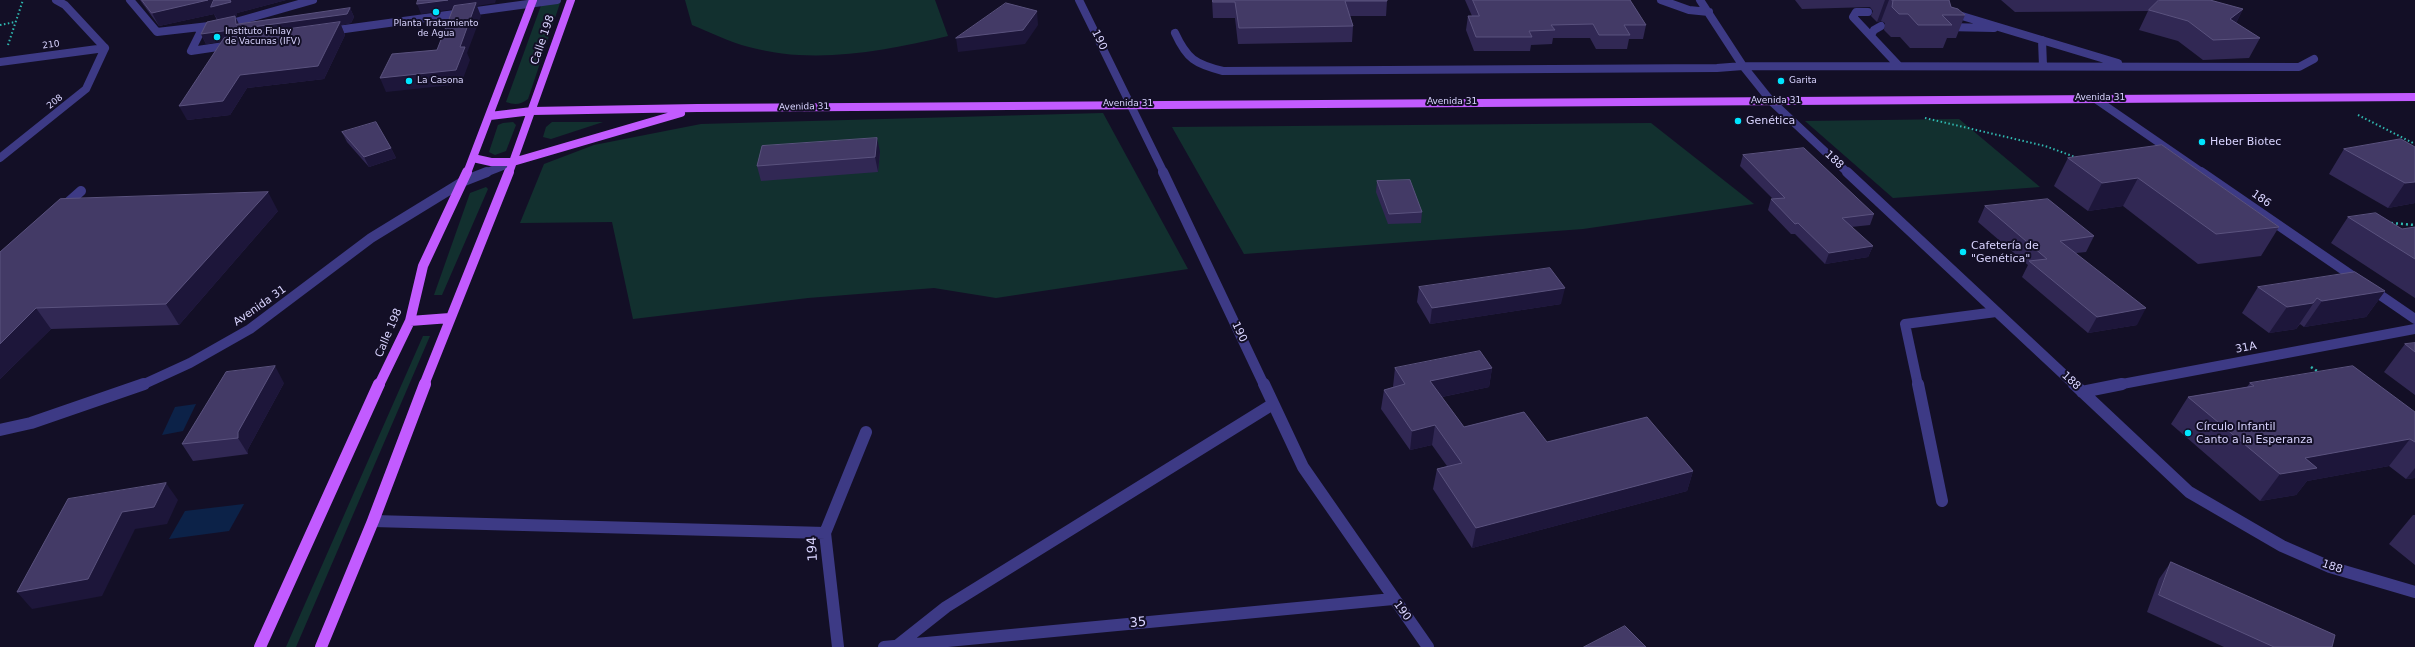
<!DOCTYPE html>
<html>
<head>
<meta charset="utf-8">
<style>
  body { margin:0 }
  canvas { display:block; background:#130f26 }
</style>
</head>
<body>
<canvas width="2415" height="647"></canvas>
<script>
const c = document.querySelector('canvas').getContext('2d');
c.lineJoin = 'round';
function fillPath(path, color) {
  c.fillStyle = color;
  c.fill(path, 'evenodd');
}
function trace(path, color, width, dash) {
  c.strokeStyle = color;
  c.lineWidth = width;
  c.lineCap = dash ? 'butt' : 'round';
  c.setLineDash(dash || []);
  c.stroke(path);
}
function write(font, color, halo, rows, align = 'center') {
  c.font = font + ' "DejaVu Sans",sans-serif';
  c.lineWidth = 4;
  c.setLineDash([]);
  c.textBaseline = 'middle';
  c.strokeStyle = halo;
  c.fillStyle = color;
  for (const [text, x, y, turn = 0] of rows) {
    c.save();
    c.translate(x, y);
    c.rotate((+turn || 0) * Math.PI / 180);
    c.textAlign = isNaN(turn) ? turn : align;
    if (halo) c.strokeText(text, 0, 0);
    c.fillText(text, 0, 0);
    c.restore();
  }
}
const green = new Path2D(`
  M543 0H561L528 99C520 105 515 105 506 102Z
  M685 0H935L948 36C884 51 814 65 749 47 729 42 710 32 692 25Z
  M1103 113 1188 269 996 298 934 288 808 298 633 319 612 222 520 223 544 164 594 145 701 124Z
  M1959 119 2040 187 1893 198 1805 121Z
  M513 122 516 125 506 151 495 155 489 152 498 125 503 123Z
  M552 122H603L551 139 543 137 546 127Z
  M1651 123 1754 204 1583 229 1244 254 1172 127Z
  M486 187 488 189 442 295H434L470 193Z
  M423 336H430L296 647H286Z`);
const water = new Path2D(`
  M196 404 183 431 162 435 175 407Z
  M244 504 229 531 169 539 185 511Z`);
const pathFar1 = new Path2D(`
  M0 25 15 22
  M8 45 23 0
  M2358 115 2415 144
  M1925 118 2045 146 2078 158`);
const path = new Path2D(`
  M2391 223 2415 225
  M2311 367 2320 373`);
const minorFar2 = new Path2D(`
  M56 0 65 5 105 48
  M130 0 157 32 209 26
  M1079 0 1164 173
  M1661 0 1689 10 1709 12
  M1700 0 1743 66 1771 101 1848 173
  M1868 12H1856L1853 17 1899 66
  M1952 13 2118 63
  M225 25 313 0
  M203 27 191 51 231 45
  M1946 27 1994 28
  M330 31 557 0
  M1175 33C1187 59 1195 64 1223 71L1717 68 1743 66 2299 67 2314 59
  M1871 35 1874 30 1881 26
  M2042 40 2043 66
  M0 62 105 48
  M2094 98 2203 173
  M0 158 86 89 105 48
  M485 173 513 162`);
const minorFar1 = new Path2D(`
  M1163 172 1264 385
  M1847 172 2075 385
  M2201 172 2415 319
  M63 207 81 191
  M142 385 190 363 250 329 371 238 464 181 487 172
  M1918 385 1905 324 1996 312
  M2117 385 2415 329`);
const minor = new Path2D(`
  M1264 384 1303 467 1428 647
  M1918 384 1942 501
  M2074 384 2189 492 2282 546 2330 567 2415 592
  M2082 392 2122 384
  M0 430 31 423 144 384
  M373 521 825 533
  M898 645 946 607 1273 404
  M838 647 825 533 866 432
  M884 647 1393 599`);
const majorFar2 = new Path2D(`
  M490 116 532 111 697 108 2415 97
  M473 158 491 162H513L681 113
  M467 173 533 0
  M509 173 571 0`);
const majorFar1 = new Path2D(`
  M410 321 450 318
  M379 385 410 321 423 266 467 172
  M424 385 509 172`);
const major = new Path2D(`
  M260 647 379 384
  M321 647 373 521 425 384`);
const wall = new Path2D(`
  M140 0H286L237 13V16H235L238 24 350 8 354 17 351 23 341 25 345 35 324 79 247 88 230 115 187 120 221 41 206 44 201 34 217 20 214 14 159 26Z
  M1212 0H1387V1L1386 16H1350L1353 26 1352 42 1238 44 1235 18H1213Z
  M1465 0H1630L1646 25 1643 39H1629L1627 49H1596L1590 38H1553L1552 44 1531 45 1530 51H1474L1466 30 1468 16H1472Z
  M1795 0H1949L1951 7 1965 15 1956 38H1947L1943 48H1910L1900 37H1891L1884 30 1885 23 1881 21 1877 22 1871 16 1873 11 1870 7 1802 9Z
  M2001 0H2210L2243 9 2236 23 2260 38 2249 58 2203 60 2178 41 2139 30 2148 11 2015 12Z
  M342 132 391 148 396 158 369 167 347 142Z
  M2401 139 2415 203 2388 208 2329 174 2344 149Z
  M2162 145 2279 227 2261 256 2198 264 2123 206 2088 211 2054 186 2068 158Z
  M880 152 878 172 761 181 757 166Z
  M1743 155 1874 214 1870 225 1851 227 1873 246 1868 257 1825 264 1795 234H1791L1768 210 1771 199H1773L1740 166Z
  M1377 181 1422 212 1421 223 1388 224 1376 192Z
  M1985 206 2094 236 2086 252 2076 253 2137 325 2088 333 2022 277 2028 265 1978 222Z
  M278 211 179 325 51 329 0 379V252Z
  M2348 217 2402 229 2415 227V298L2331 243Z
  M1419 287 1561 304 1430 324 1417 302Z
  M2258 287 2385 291 2366 317 2304 327 2300 324 2296 329 2269 333 2242 313Z
  M2415 343V395L2384 372 2405 344Z
  M1395 368H1492L1489 387 1442 397 1464 427 1547 442 1693 471 1687 491 1472 548 1433 489 1437 469 1447 466 1432 445 1410 450 1381 409 1384 390 1393 387Z
  M284 383 248 449V454L193 461 182 444Z
  M2250 383 2415 412V478L2406 479 2389 466 2307 481 2296 495 2260 501 2171 424 2188 397 2247 387Z
  M2413 515H2415V565L2389 544Z
  M2171 562 2332 647H2224L2147 612 2159 579Z`);
const shadedWall = new Path2D(`
  M208 0H286L237 13V16L222 20H218L214 14 159 26 152 13Z
  M448 0H496L495 3 477 6 481 16 467 53 470 60 461 84 386 92 380 78 460 47 475 6 421 14 417 4Z
  M1885 0H1889L1881 21 1877 22Z
  M350 8 354 17 351 23 341 25 345 35 324 79 247 88 230 115 187 120 179 106 338 25 206 44 201 34 236 24 235 16 240 26Z
  M2243 9 2233 29 2230 19Z
  M1037 11 1038 25 1025 44 958 52 956 38Z
  M877 138 880 152 878 172 875 157Z
  M391 148 396 158 369 167 364 157Z
  M2138 178 2123 206 2088 211 2102 183Z
  M2415 182V203L2388 208 2405 183Z
  M268 192 278 211 179 325 166 304Z
  M1873 246 1868 257 1825 264 1829 253Z
  M1565 288 1561 304 1430 324 1432 308Z
  M2385 291 2366 317 2304 327 2322 301Z
  M2317 298 2296 329 2269 333 2287 307Z
  M36 308 51 329 0 379V344Z
  M2146 308 2137 325 2088 333 2097 317Z
  M275 366 284 383 248 449V454L238 438V432Z
  M1492 368 1489 387 1427 400 1430 381Z
  M1435 425 1432 445 1410 450 1412 431Z
  M2410 439 2389 466 2307 481 2296 495 2260 501 2280 474 2305 458Z
  M2415 468V478L2406 479Z
  M1693 471 1687 491 1472 548 1476 528Z
  M166 483 178 500 167 524 135 529 102 596 32 609 17 592 122 512Z`);
const building = new Path2D(`
  M142 0H208L152 13Z
  M214 0H230L231 2 211 7Z
  M418 0H448L417 4Z
  M1213 0H1387V1H1345L1353 26 1239 28 1235 2H1213Z
  M1473 0H1630L1646 25H1624L1630 35H1599L1593 24 1551 25 1555 30 1529 31 1532 37H1476L1468 16H1479Z
  M1892 0H1949L1951 7 1958 9 1965 15H1942L1952 25H1918L1908 14H1899L1892 7 1893 0Z
  M2159 0H2210L2243 9 2230 19 2260 38 2213 40 2188 21 2149 10Z
  M476 3 460 47H465L456 70 380 78 392 54 437 50 454 6Z
  M1006 3 1037 11 1023 30 956 38Z
  M350 8 347 14 201 34 207 22 235 16 236 24Z
  M340 22 318 66 240 75 223 101 179 106 224 38Z
  M376 122 391 148 364 157 342 132Z
  M877 138 875 157 757 166 762 146Z
  M2401 139 2415 147V182L2405 183 2344 149Z
  M2162 145 2279 227 2216 234 2138 178 2102 183 2068 158Z
  M1804 148 1874 214 1842 218 1873 246 1829 253 1798 223 1795 224 1771 199 1785 198 1743 155Z
  M1410 180 1422 212 1389 214 1377 181Z
  M268 192 166 304 36 308 0 344V252L60 199Z
  M2048 199 2094 236 2060 241 2146 308 2097 317 2029 261 2047 259 1985 206Z
  M2376 213 2402 229 2415 227V259L2348 217Z
  M1550 268 1565 288 1432 308 1419 287Z
  M2355 272 2385 291 2322 301 2317 298 2313 303 2287 307 2258 287Z
  M2415 343V352L2405 344Z
  M1480 351 1492 368 1430 381 1464 427 1524 412 1547 442 1647 417 1693 471 1476 528 1437 469 1462 463 1435 425 1412 431 1384 390 1405 384 1395 368Z
  M275 366 238 432V438L182 444 226 372Z
  M2353 366 2415 412V442L2410 439 2305 458 2317 468 2280 474 2188 397 2254 386 2250 383Z
  M166 483 154 507 122 512 88 579 17 592 68 499Z
  M2171 562 2335 635 2332 647H2274L2159 595Z
  M1625 626 1646 647H1584Z`);
const markers = [
  [436,12,4,"#00e5ff"],
  [217,37,4,"#00e5ff"],
  [409,81,4,"#00e5ff"],
  [1781,81,4,"#00e5ff"],
  [1738,121,4,"#00e5ff"],
  [2202,142,4,"#00e5ff"],
  [1963,252,4,"#00e5ff"],
  [2188,433,4,"#00e5ff"]
];
const farPoinames = [
  ["Planta Tratamiento",436,24,"center"],
  ["de Agua",436,34,"center"],
  ["Instituto Finlay",225,32],
  ["de Vacunas (IFV)",225,42],
  ["La Casona",417,81],
  ["Garita",1789,81]
];
const farStreetnames = [
  ["210",51,45,-8],
  ["Avenida 31",2100,98],
  ["Avenida 31",1776,101],
  ["208",55,102,-39],
  ["Avenida 31",1452,102],
  ["Avenida 31",1128,104],
  ["Avenida 31",804,107,-1]
];
const streetNames = [
  ["Calle 198",543,40,-71],
  ["190",1099,40,64],
  ["188",1834,160,43],
  ["186",2261,199,35],
  ["Avenida 31",260,306,-35],
  ["190",1239,332,65],
  ["Calle 198",389,333,-67],
  ["31A",2246,348,-11],
  ["188",2071,381,43],
  ["188",2332,567,19],
  ["190",1402,611,54]
];
const poiNames = [
  ["Genética",1746,121],
  ["Heber Biotec",2210,142],
  ["Cafetería de",1971,246],
  ["\"Genética\"",1971,259],
  ["Círculo Infantil",2196,427],
  ["Canto a la Esperanza",2196,440]
];
const nearStreetnames = [
  ["194",813,549,-93],
  ["35",1138,623,-5]
];
fillPath(green, '#12302f');
fillPath(water, '#0c2248');
trace(pathFar1, '#2fb8b0', 2, [1.5, 2.5]);
trace(path, '#2fb8b0', 2.5, [2, 3]);
trace(minorFar2, '#3d3a85', 8);
trace(minorFar1, '#3d3a85', 10);
trace(minor, '#3d3a85', 12);
trace(majorFar2, '#c25bff', 8);
trace(majorFar1, '#c25bff', 10);
trace(major, '#c25bff', 12);
fillPath(wall, '#312854');
fillPath(shadedWall, '#1d163a');
fillPath(building, '#433a66');
trace(building, '#5a527e', 1);
for (const [x, y, r, color] of markers) {
  const dot = new Path2D();
  dot.arc(x, y, r, 0, 2 * Math.PI);
  c.fillStyle = color;
  c.fill(dot);
  trace(dot, '#130f26', 1.5);
}
write('9px', '#d9d4ff', '#130f26', farPoinames, 'left');
write('9px', '#d9d4ff', '#130f26', farStreetnames);
write('11px', '#d9d4ff', '#130f26', streetNames);
write('11px', '#d9d4ff', '#130f26', poiNames, 'left');
write('13px', '#d9d4ff', '#130f26', nearStreetnames);
</script>
</body>
</html>
